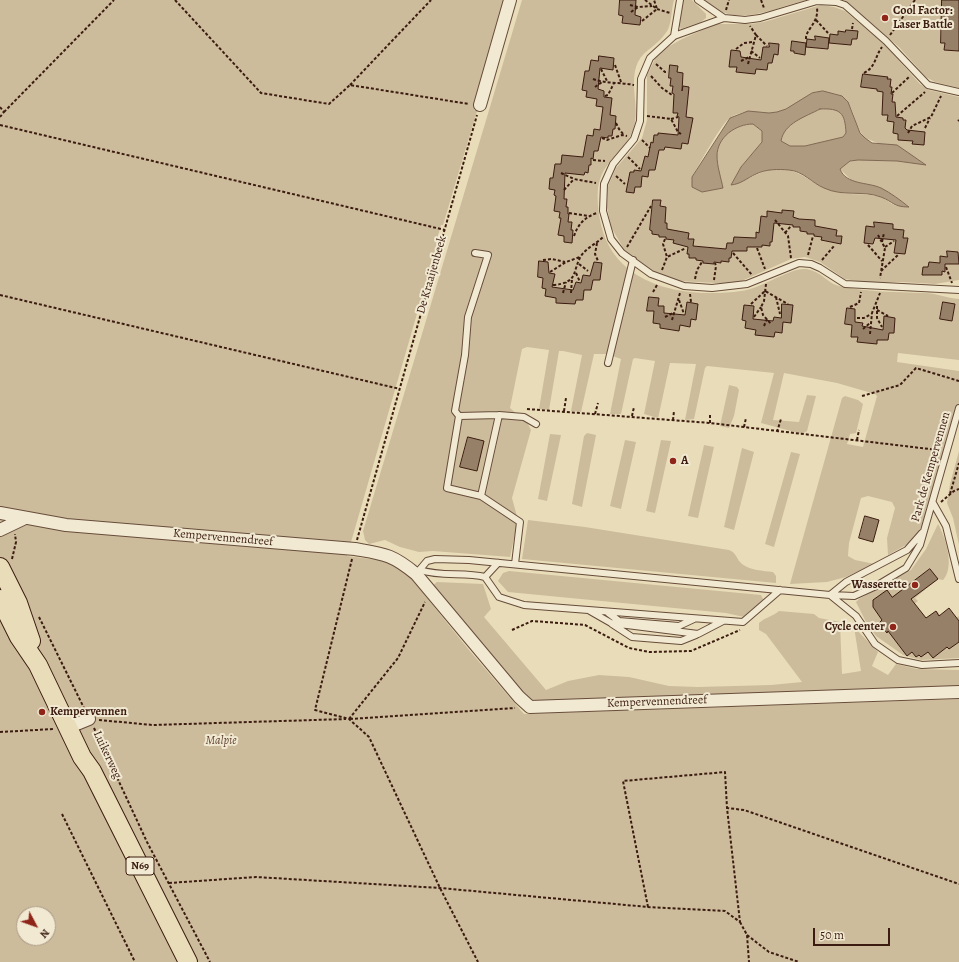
<!DOCTYPE html>
<html>
<head>
<meta charset="utf-8">
<style>
  body { margin:0 }
  #map { position:relative; width:959px; height:962px; overflow:hidden; background:#e9ddb9; font-family:Alegreya,serif }
  canvas { display:block }
  .north { position:absolute; left:16px; top:906px; width:40px; height:40px; box-sizing:border-box; background:#f1e9d2; border:1px solid #a99784; border-radius:50%; rotate:131deg; font-size:11px; font-weight:700; line-height:16px; text-align:center; color:#3c1c10 }
  .north::after { content:''; display:block; margin:auto; width:14px; height:18px; background:#8f2418; clip-path:polygon(50% 0,100% 100%,50% 72%,0 100%) }
  .scale { position:absolute; left:813px; top:928px; width:77px; height:18px; box-sizing:border-box; border:2px solid #3c1c10; border-top:0; padding-left:5px; font-size:12px; line-height:14px; white-space:nowrap; color:#3c1c10; -webkit-text-stroke:3px #f1e9d2; paint-order:stroke }
</style>
</head>
<body>
<div id="map">
<canvas width="959" height="962"></canvas>
<div class="north">N</div>
<div class="scale">50 m</div>
</div>
<script>
const c = document.querySelector('canvas').getContext('2d');
c.lineJoin = 'round';
function fillPath(path, color) {
  c.fillStyle = color;
  c.fill(path, 'evenodd');
}
function trace(path, color, width, dash) {
  c.strokeStyle = color;
  c.lineWidth = width;
  c.lineCap = dash ? 'butt' : 'round';
  c.setLineDash(dash || []);
  c.stroke(path);
}
function write(font, color, halo, rows, align = 'center') {
  c.font = font + ' Alegreya,serif';
  c.lineWidth = 4;
  c.setLineDash([]);
  c.textBaseline = 'middle';
  c.strokeStyle = halo;
  c.fillStyle = color;
  for (const [text, x, y, turn = 0] of rows) {
    c.save();
    c.translate(x, y);
    c.rotate((+turn || 0) * Math.PI / 180);
    c.textAlign = isNaN(turn) ? turn : align;
    if (halo) c.strokeText(text, 0, 0);
    c.fillText(text, 0, 0);
    c.restore();
  }
}
const green = new Path2D(`
  M0 0H512L477 98 474 110 477 111 443 225H441L437 239 438 241 347 556 394 562 405 571 469 650 524 714 959 699V962H0ZM24 914H48V938H24Z
  M522 0H674C671 10 672 27 665 34 658 45 644 50 638 62 628 83 641 109 633 130 625 153 603 158 598 188 597 198 598 210 600 220 612 286 684 299 741 291 761 289 789 268 805 269 820 270 827 283 839 286 867 292 896 292 924 293 936 293 947 298 959 299V360L898 353 897 362 959 371V403L928 511 918 534 913 541 888 555 887 538 895 508 892 502 868 496 861 498 849 543 848 556 855 560 875 564 846 577 827 582 790 584 842 398 845 396 858 400 863 404 856 433 850 434 847 444 863 447 877 396 875 394 837 383 784 373 773 420 799 422 807 395 816 396 807 431 802 434 761 423 774 373 707 366 705 368 694 419 685 420 696 364 670 363 659 414 658 418 644 414 655 361 635 358 633 359 621 414H610L621 359 607 354H594L581 412 571 411 582 355 563 351H559L549 410 539 409 549 350 527 347 522 349 510 408 528 424 531 430 512 498 518 520 510 557 433 551 419 552 400 547 385 540 369 544 365 540 363 531Z
  M684 0H692L706 14V18L701 22 681 29 678 24Z
  M705 0H807C775 7 733 31 705 0Z
  M844 0H945L959 50V88L935 82 926 77 899 47Z
  M821 5 834 7 845 11 884 44 920 84 929 90 959 97V280L935 284 901 282 870 283 845 279 820 262 805 257 791 259 735 284 678 281 648 270 625 251 611 227 607 207 608 186 616 168 642 138 647 120V75L656 57 668 47 682 39 716 24H751L764 22ZM812 93C839 92 848 94 856 122 859 128 860 133 865 138L916 158 925 164 897 161 858 160 850 161 840 169 852 181 879 187 909 206C904 206 898 207 894 205 888 202 884 197 878 196 862 193 845 196 830 190 810 183 799 168 777 169 760 170 747 181 731 185L741 167 762 142V131L753 124C736 124 717 137 717 156 717 166 721 178 722 188L702 192 692 177C699 165 722 122 731 117 749 107 759 116 777 112 789 109 801 100 812 93Z
  M820 109C841 108 845 113 846 133L843 137 805 146H790L781 141C784 122 805 117 820 109Z
  M729 385 737 387 739 390 734 416 729 428 720 426Z
  M587 433 596 435 582 507 572 504 584 436Z
  M550 434 561 435 547 501 538 499Z
  M625 440 636 442 621 509 610 506Z
  M661 440 671 441 655 513 646 511Z
  M704 445 714 447 698 518 688 516Z
  M742 448 754 452 734 530 724 527Z
  M959 451V545L953 518 947 503 950 484Z
  M791 452 800 454 774 547 765 544Z
  M528 520 585 527 729 550C737 553 736 559 742 564 750 570 763 571 773 572L776 576V583L522 559Z
  M938 524C946 538 955 567 943 580L938 579 915 598 918 601 901 615 906 622 920 611 927 619 937 611 942 617 956 618 959 616V658L921 660 903 655 876 636 867 624 856 602 859 599 911 570 926 549Z
  M509 571 761 595 764 601 744 617 726 613 508 592 498 581 503 573Z
  M437 582 483 584 491 609 484 617 546 690 568 681 599 675 629 677 669 686 698 687 771 685 802 682 766 634 759 630V623C766 617 773 616 779 611L814 614 819 618 840 622 842 674 861 671 854 627 878 652 872 666 888 675 896 664 917 669 959 670V688L529 702 432 586Z`);
const water = new Path2D(`
  M823 91 842 96 848 102 860 133 865 138 872 143 897 145 926 165 897 161 858 160 850 161 840 169C846 185 868 182 881 188 891 193 900 200 909 207 893 207 894 202 881 197 863 190 843 197 824 188 812 183 803 171 789 170 778 169 766 169 756 174 747 178 741 184 731 185L741 167 762 142V131L753 124C736 124 717 137 717 156 717 166 721 178 723 188L702 192 692 187V177L730 118 748 111 769 113 777 112 786 109 812 93ZM820 109C841 108 845 113 846 133L843 137 805 146H790L781 141C784 123 805 117 820 109Z`);
const building = new Path2D(`
  M620 0H636L635 15 641 17 640 25 622 23 623 16 619 15Z
  M942 0H959V51L944 50 945 43H941Z
  M846 30 858 31 857 39H852L851 45 829 43 830 34 838 35V31L845 32Z
  M815 36 829 38 828 49 806 47 807 39 815 40Z
  M792 41 806 43 805 55 794 53V51H791Z
  M769 43 779 44 778 55 774 54 772 63H768L767 70 756 69 755 74 736 72 737 67H729L731 50 740 51 741 57 761 60 763 47H769Z
  M599 56 614 58 613 70 600 68 598 89 604 91V97L612 98 610 115 616 116 615 129H613L612 136H608V138L601 137 598 151H594L593 159 591 158V165H589L588 173 585 172 584 175 565 173 564 199H567L566 207H568V214H569L568 222H572L571 230H573L572 243 564 242V236L558 235 561 218H559L560 212 554 211 556 196 554 195 555 190 549 189 550 178H553L555 164H561L562 155 583 157 587 135 593 136 594 129 600 130 603 107 596 106 597 99 586 97 587 91 582 90 585 71H589L591 60 598 61Z
  M670 65 678 66 677 72 683 73 682 91 683 86 689 87 686 117 693 118 688 144 682 143 681 149 665 147 664 150H659L655 170H649L648 177 642 176 641 187H635L634 193 626 192 630 172H634V170L641 171 645 156 648 157 651 142 653 143 654 135H658V133L678 135 679 117 677 116 678 113H673L674 94 672 93 673 86H670L671 78H669Z
  M863 74 888 77 887 79H891L890 87H892L891 94H893L892 102H895L896 117 903 118V120H906L905 128 907 130 925 132 924 145 912 144 913 141 898 140V134L893 133 894 122 887 121 888 115H882L883 92 877 91V89L861 87Z
  M653 200H661L660 206 666 207 665 223H667V229L689 233 688 239H694L693 246 726 249 727 243H733L734 237 756 238V232L759 233 761 216 767 217V211L782 213V210L794 211 793 217 799 219 815 220V226L837 230 836 236H842L841 244 821 240 822 237 814 236V234H807V232L800 231V227H793V225L774 223 772 242H770V246L762 245V247H747V251H732L731 258H729V262L721 261V263L714 262V264L703 263V261L696 260V258H689V254H687L688 247 673 243 674 240 666 239V237H659V235L652 234V231L650 230Z
  M874 222 893 224V229L904 230 903 238H908L905 254 894 253 896 240 875 238 873 244 864 243 866 226 874 227Z
  M947 251 958 252 959 264H945V272L942 271V275H922L923 267H928L929 262 940 263V256L947 257Z
  M539 261 548 262 549 273 555 274 552 287 573 290 576 282 581 283 583 275 590 276 594 262 602 263 600 280H593L591 290H584L583 300H576L575 304 556 303V298L545 296 546 289 542 288 543 278 538 277Z
  M649 297 659 298 658 306H664V313L685 315 687 302 698 304 696 320 691 319 690 327 680 325 679 331 660 328V324L653 323 654 311H647Z
  M943 302 955 304 952 321 940 319Z
  M782 304 793 305 791 323 783 322 782 333 775 332 774 337 755 335 756 330 745 328 746 321 742 320 744 305 754 306 753 319 773 321 774 317 781 318Z
  M847 308 855 309V322L863 323 862 326 883 330 884 316 895 318 894 333H889L888 340H877V344L857 342 858 337H851L852 325 845 324Z
  M468 437 484 441 477 471 460 467Z
  M865 516 879 520 873 542 859 538Z
  M930 569 938 579 911 599 926 618 936 611 939 616 949 608 959 621V642L949 649 947 647 933 658 928 652 921 657 919 655 916 657 912 652 907 656 888 631 887 633 879 623 882 620 873 607V600L887 590 892 597Z`);
const path = new Path2D(`
  M175 0 261 93 329 104 350 85 469 104
  M645 0 657 9 670 13
  M761 0 764 8
  M630 5 638 7 652 6
  M726 10 729 0
  M631 12 638 7
  M816 20 828 33
  M642 21 657 9 654 0
  M852 29 853 23
  M756 35 767 46
  M890 35 915 0
  M806 39C805 30 819 23 817 8
  M736 49 744 43 753 42
  M751 51 760 58
  M741 61 749 57
  M656 64 665 72H668
  M748 64 756 35 750 26
  M615 65 621 82
  M601 69 607 81
  M864 73C876 67 875 56 882 47
  M651 76 662 88 672 95
  M593 79C606 84 620 82 634 85
  M350 85 431 0
  M595 87 602 82
  M892 93 910 76
  M605 96 608 95 614 83
  M0 107 4 112 0 117
  M4 112 114 0
  M647 116 671 119 678 132 681 134
  M897 116 925 92
  M671 119 678 117
  M958 121 959 120
  M616 123 619 129 624 135
  M0 125 445 230
  M925 128 930 118
  M908 133 912 126 931 117 941 96
  M602 138 607 140 622 135 627 136
  M642 140 650 148
  M628 157 640 169
  M593 160 605 161
  M561 173 574 179 596 183
  M616 176 625 184
  M564 190 574 179
  M569 213 589 216
  M775 220 788 236 791 258
  M785 233 791 226
  M878 235 885 248 880 278
  M574 236C578 224 585 217 597 213
  M665 239 663 244 667 257
  M882 242 884 233
  M597 243 595 254 598 261
  M868 245 882 261
  M627 247 651 206
  M885 247 894 241
  M757 248 765 269
  M733 253 752 275
  M808 255 813 236
  M543 260 552 259 565 262
  M822 260 834 246
  M579 264 588 271
  M946 267 952 283
  M662 270 667 257 686 248
  M881 271 899 254
  M550 272 566 262 580 257
  M576 273 580 282
  M695 279 697 270 702 262
  M714 280 716 266 715 263
  M766 284 764 301 761 307 763 315 771 324
  M553 285C579 283 572 271 581 256 586 248 596 244 603 237
  M653 292 657 285
  M563 293 566 282
  M571 293 572 279
  M690 294 691 302
  M0 295 400 389
  M776 297 780 314
  M679 300 684 314
  M751 304 765 291 788 304
  M877 306V318L882 327
  M850 307 859 303 861 292
  M877 310 888 316
  M665 317 673 313
  M754 317 761 307
  M857 318H864L871 314
  M672 320 680 293
  M764 326 767 319
  M863 329 870 323
  M870 334 872 313 880 293
  M862 396 900 385 916 368 959 381
  M527 409 710 423 938 450
  M564 411 566 398
  M595 414 598 403
  M632 416 634 407
  M673 420 674 411
  M710 423V414
  M744 427 746 418
  M777 432 781 419
  M857 440 859 430
  M950 494 959 463
  M941 502 954 491 959 489
  M357 540 477 115
  M12 559 16 542 15 534
  M352 559 315 710 349 719 369 737 440 888 478 962
  M39 617 85 710
  M512 630 532 621 585 625 629 648 649 652 691 651 740 630
  M349 719 398 658 425 602
  M350 719 515 708
  M99 720 153 725 346 719
  M94 728 147 842 210 962
  M0 732 54 729
  M62 814 135 962
  M169 883 256 877 440 888 648 907 725 911 740 922 727 808 744 810 959 884
  M648 907 623 781 725 772 727 808
  M740 922 747 935 749 962
  M747 935 769 952 799 962`);
const lane = new Path2D(`
  M698 0 724 18
  M674 36 680 0
  M959 92 928 85 886 41 845 5 836 2 817 1 760 18 745 20 724 18 674 36 650 58 641 79 640 121 634 139 613 164 604 184 603 211 611 239 622 253 651 274 684 286 712 288 747 284 799 263 811 264 820 268 845 284 959 290
  M475 253 488 255 468 317 465 355 455 411 459 416 447 488 481 496 520 522 515 564
  M608 363 633 260
  M499 415 524 417 536 424
  M459 416 499 415 481 496
  M933 503 946 526 959 579
  M420 570C441 577 464 572 485 577L499 597 524 605 743 622 780 590
  M416 574 427 561 435 559 469 560 830 595 856 616 875 644 898 660 922 665 959 663
  M485 577 498 563
  M830 595 846 582 907 550 922 533
  M831 595 854 596 876 586 906 568 920 545 959 408
  M590 611 611 623 698 634 723 621
  M607 612 619 621 679 626 694 619
  M612 624 632 637 681 641 696 635`);
const street = new Path2D(`
  M480 105 510 0
  M0 513 66 525 355 549C384 554 392 554 416 574L519 697 530 707 959 692
  M0 530 23 519
  M67 728 89 719`);
const primary = new Path2D(`
  M0 567 18 603 31 641
  M0 599 19 637 38 665 82 757 92 771 188 962`);
const markers = [
  [885,18,4,"#8f2418"],
  [673,461,4,"#8f2418"],
  [915,585,4,"#8f2418"],
  [893,627,4,"#8f2418"],
  [42,712,4,"#8f2418"]
];
const shields = [
  [140,866,28]
];
const shieldNames = [
  ["N69",140,866]
];
const poiNames = [
  ["Cool Factor:",893,11],
  ["Laser Battle",893,25],
  ["A",681,461],
  ["Wasserette",907,585,"right"],
  ["Cycle center",885,627,"right"],
  ["Kempervennen",50,712]
];
const streetNames = [
  ["De Kraaijenbeek",432,275,-74],
  ["Park de Kempervennen",931,467,-74],
  ["Kempervennendreef",223,538,5],
  ["Kempervennendreef",657,702,-2],
  ["Luikerweg",107,755,65]
];
const parkNames = [
  ["Malpie",221,741]
];
fillPath(green, '#ccbc9c');
fillPath(water, '#ae9b80');
trace(water, '#806853', 1);
fillPath(building, '#968068');
trace(building, '#3c1c10', 1);
trace(lane, '#674c3a', 8);
trace(street, '#674c3a', 14);
trace(primary, '#3c1c10', 20);
trace(path, '#3c1c10', 2, [3, 2]);
trace(lane, '#f1e9d2', 6);
trace(street, '#f1e9d2', 12);
trace(primary, '#e9ddb9', 18);
for (const [x, y, r, color] of markers) {
  const dot = new Path2D();
  dot.arc(x, y, r, 0, 2 * Math.PI);
  c.fillStyle = color;
  c.fill(dot);
  trace(dot, '#f1e9d2', 1.5);
}
for (const [x, y, w] of shields) {
  const box = new Path2D();
  box.roundRect(x - w / 2, y - 9, w, 18, 3);
  c.fillStyle = '#f1e9d2';
  c.fill(box);
  trace(box, '#3c1c10', 1);
}
write('bold 11px', '#3c1c10', null, shieldNames);
write('bold 12px', '#3c1c10', '#f1e9d2', poiNames, 'left');
write('12px', '#3c1c10', '#f1e9d2', streetNames);
write('italic 12px', '#604433', '#f1e9d2', parkNames);
</script>
</body>
</html>
